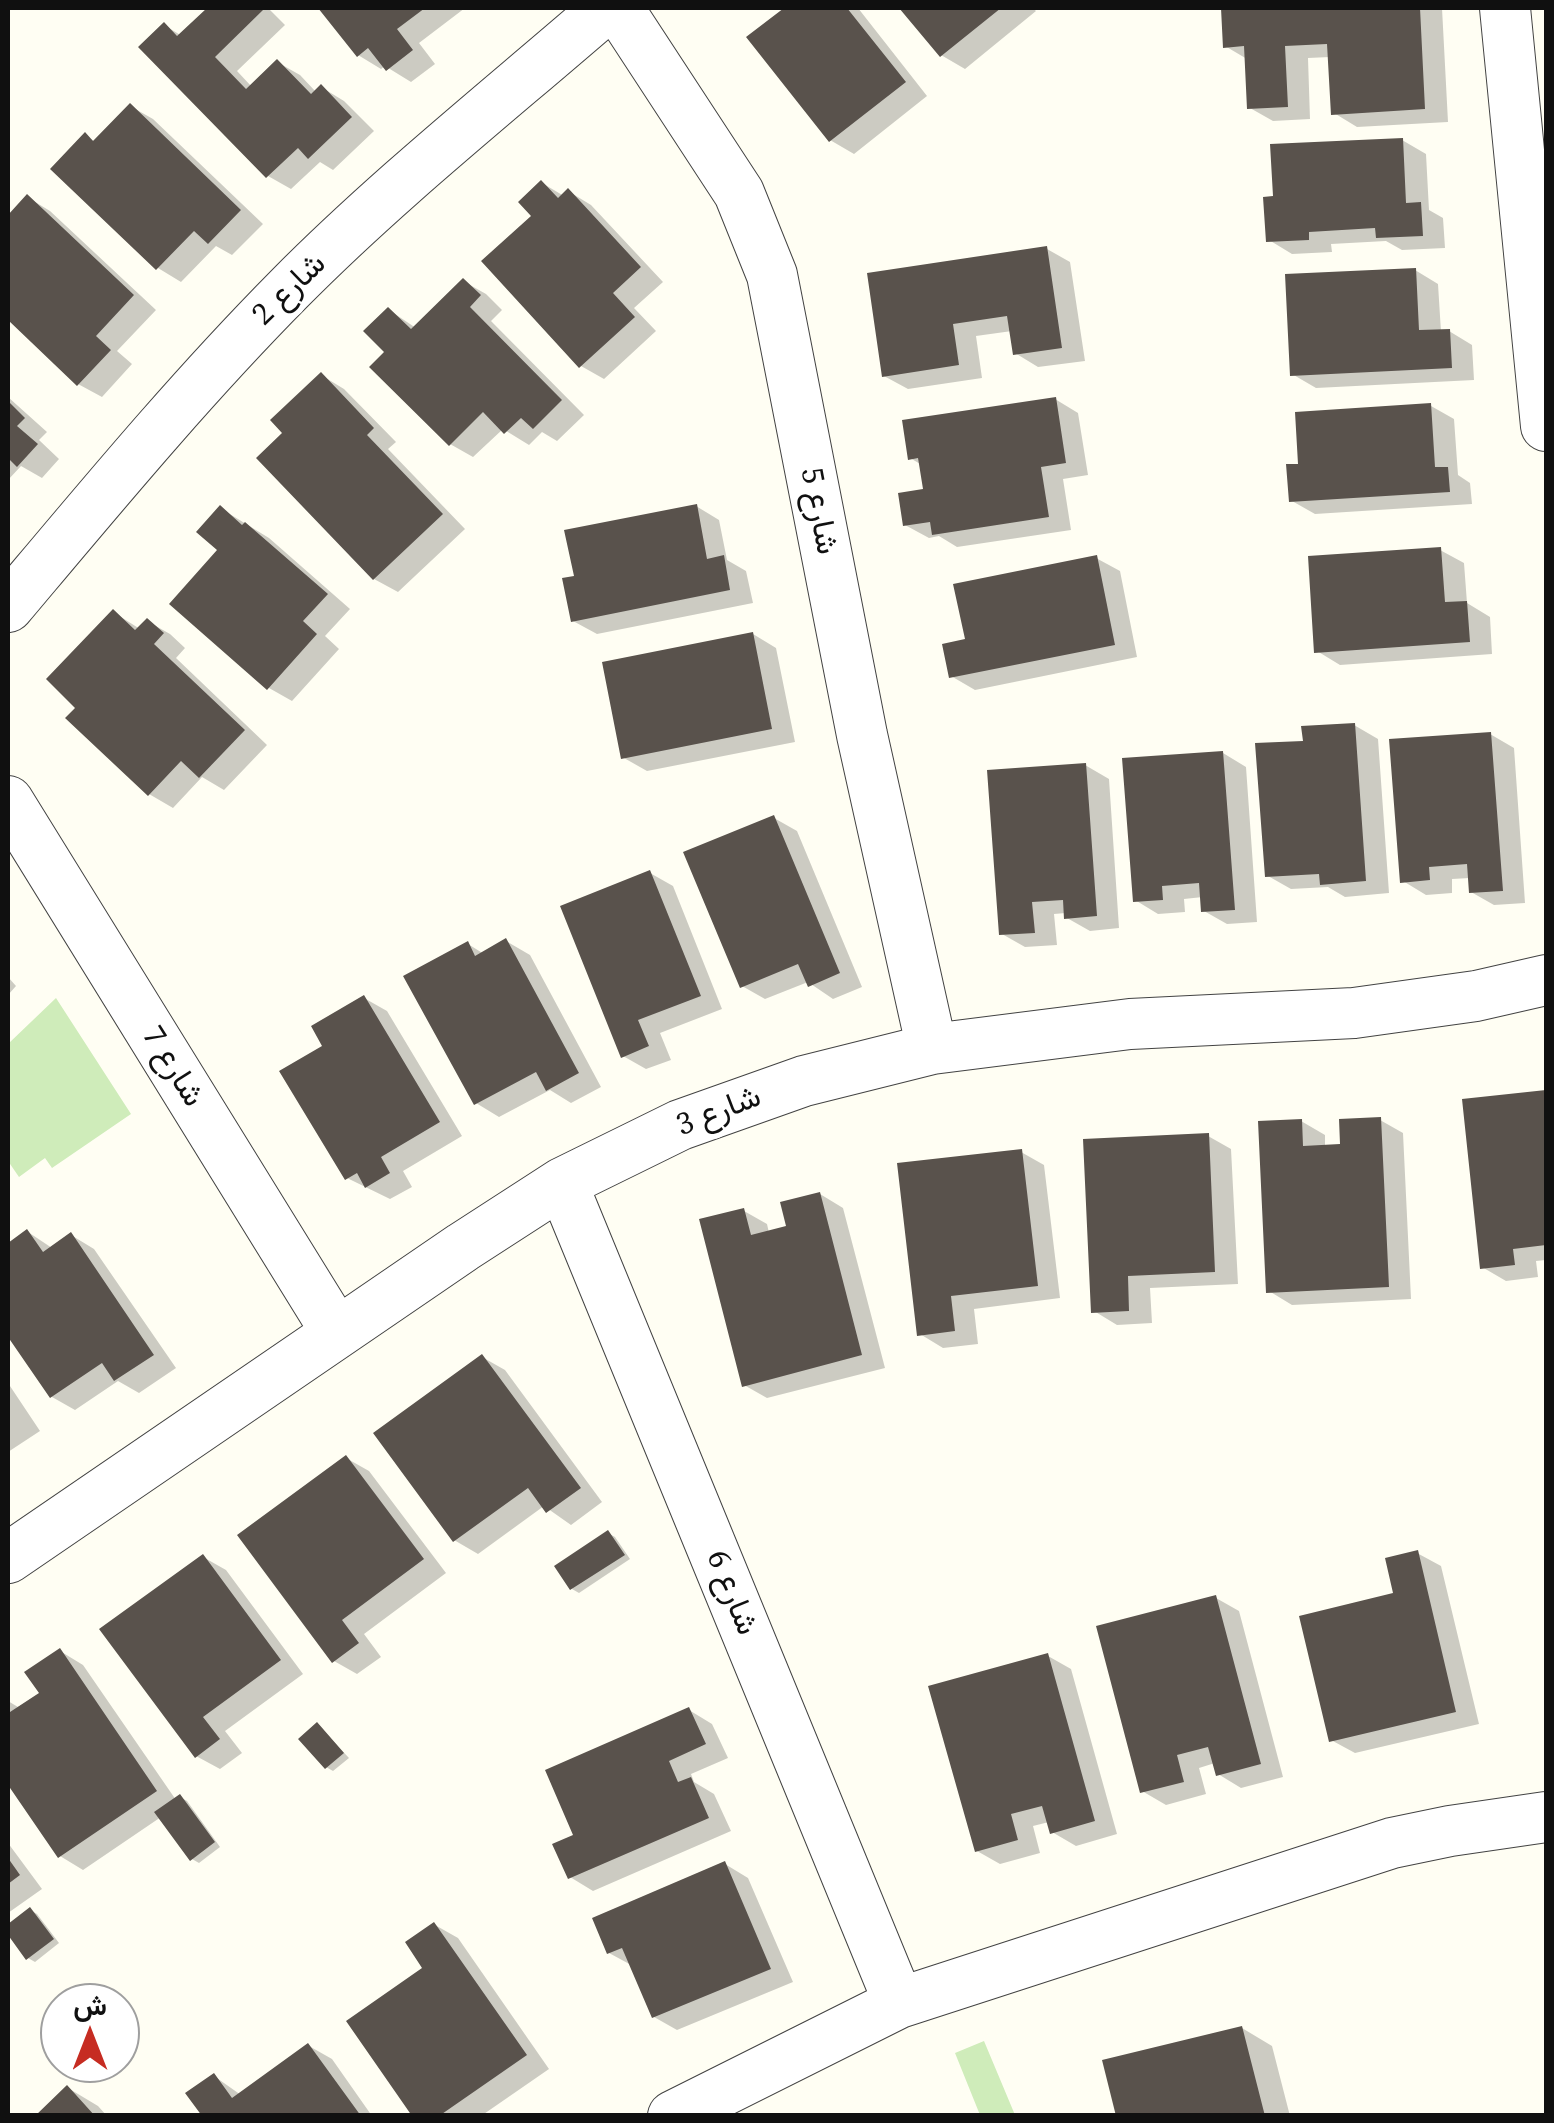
<!DOCTYPE html>
<html>
<head>
<meta charset="utf-8">
<style>
  body { margin:0 }
  #map { position:relative; width:1554px; height:2123px; overflow:hidden; background:#fffef3; font-family:"Source Serif 4",Vazirmatn,serif }
  canvas { display:block }
  .frame { position:absolute; inset:0; border:10px solid #101010; pointer-events:none }
  .north { position:absolute; left:40px; top:1983px; width:100px; height:100px; box-sizing:border-box; background:#fff; border:2px solid #9f9f9f; border-radius:50%; rotate:0deg; font-size:28px; font-weight:700; line-height:40px; text-align:center; color:#101010 }
  .north::after { content:''; display:block; margin:auto; width:35px; height:45px; background:#c62c22; clip-path:polygon(50% 0,100% 100%,50% 72%,0 100%) }
</style>
</head>
<body>
<div id="map">
<canvas width="1554" height="2123"></canvas>
<div class="frame"></div>
<div class="north">ش</div>
</div>
<script>
const c = document.querySelector('canvas').getContext('2d');
c.lineJoin = 'round';
function fillPath(path, color) {
  c.fillStyle = color;
  c.fill(path, 'evenodd');
}
function trace(path, color, width, dash) {
  c.strokeStyle = color;
  c.lineWidth = width;
  c.lineCap = dash ? 'butt' : 'round';
  c.setLineDash(dash || []);
  c.stroke(path);
}
function write(font, color, halo, rows, align = 'center') {
  c.font = font + ' "Source Serif 4",Vazirmatn,serif';
  c.lineWidth = 10;
  c.setLineDash([]);
  c.textBaseline = 'middle';
  c.strokeStyle = halo;
  c.fillStyle = color;
  for (const [text, x, y, turn = 0] of rows) {
    c.save();
    c.translate(x, y);
    c.rotate((+turn || 0) * Math.PI / 180);
    c.textAlign = isNaN(turn) ? turn : align;
    if (halo) c.strokeText(text, 0, 0);
    c.fillText(text, 0, 0);
    c.restore();
  }
}
const green = new Path2D(`
  M56 998 131 1114 52 1168 45 1158 19 1177 8 1161V1044Z
  M984 2041 1015 2115H980L955 2053Z`);
const shadow = new Path2D(`
  M211 8H268L285 25 237 71 252 87 277 62 300 75 316 92 321 87 344 101 374 131 333 170 320 162 291 189 268 176 164 25 182 36Z
  M321 8H465L419 43 435 64 411 82 385 66 381 69 358 55Z
  M787 8H858L927 96 854 154 830 140 750 38Z
  M902 8H1033L1036 11 965 69 941 55Z
  M1223 8H1442L1448 122 1357 127 1334 113 1330 57 1308 58 1310 119 1273 121 1250 108 1247 59 1225 46Z
  M130 106 153 119 263 224 232 255 216 246 181 282 158 268 85 136 96 142Z
  M1402 140 1426 154 1429 210 1443 218 1445 248 1402 250 1386 241 1331 244 1332 252 1292 254 1269 240Z
  M542 183 564 196 568 191 591 205 663 282 634 308 656 331 604 379 581 366 535 216Z
  M27 197 50 211 156 310 117 351 132 364 102 397 78 384 8 317V218Z
  M1047 249 1070 262 1085 361 1038 367 1015 353 1012 331 976 336 982 378 908 389 884 376Z
  M1415 270 1438 284 1441 332 1449 331 1472 345 1474 380 1316 388 1292 374Z
  M463 281 486 294 502 310 491 321 584 415 557 441 542 432 529 445 503 429 473 457 450 444 388 352 389 310 416 328Z
  M321 375 344 389 396 442 388 449 465 529 398 592 374 579 286 433Z
  M8 397 47 432 39 440 59 459 42 478 21 466 8 480Z
  M1055 399 1078 413 1088 475 1063 479 1071 530 957 547 939 536 929 538 905 525 926 491 922 465 910 458Z
  M1431 406 1454 419 1458 475 1470 483 1472 504 1315 514 1292 501 1301 466Z
  M696 506 719 520 727 560 746 571 753 603 597 634 573 621 577 578Z
  M220 508 269 538 350 609 325 636 339 649 292 701 269 688 221 550Z
  M1440 550 1464 563 1467 603 1490 617 1492 654 1340 665 1317 651Z
  M1096 558 1120 571 1137 657 975 690 951 676 968 641Z
  M113 612 140 629 147 621 170 634 185 648 176 658 267 745 224 790 202 777 173 808 149 794 79 708Z
  M753 634 776 648 795 742 647 771 624 758Z
  M1354 725 1378 739 1389 893 1345 897 1328 887 1291 889 1268 876 1305 743Z
  M1490 734 1514 748 1525 903 1494 905 1471 892 1470 878 1452 879V893L1426 895 1403 881Z
  M1223 753 1246 767 1257 922 1227 924 1204 911 1203 897 1184 899 1185 912 1158 914 1135 900Z
  M1085 765 1109 779 1119 928 1090 931 1067 918 1066 913 1054 914 1057 945 1025 947 1002 934Z
  M774 818 797 831 862 987 833 999 808 982 765 999 742 986Z
  M650 873 673 886 722 1009 660 1033 671 1060 646 1069 623 1056Z
  M506 941 530 955 601 1087 571 1103 550 1090 499 1117 476 1103 468 944 484 954Z
  M8 977 16 986 8 995Z
  M364 998 387 1011 462 1136 403 1171 412 1187 390 1199 347 1178 325 1047Z
  M1546 1093V1260L1536 1261 1538 1277 1506 1281 1482 1267 1465 1101Z
  M1380 1120 1403 1133 1411 1299 1292 1305 1269 1291 1301 1121 1325 1135V1147L1343 1146Z
  M1208 1136 1231 1149 1238 1284 1150 1288 1152 1323 1117 1325 1094 1311Z
  M1021 1152 1044 1165 1060 1298 974 1309 978 1344 943 1348 920 1334Z
  M820 1194 843 1208 885 1368 767 1398 744 1385V1211L767 1224 769 1233 789 1228Z
  M28 1232 52 1248 71 1235 94 1249 176 1368 139 1393 118 1381 75 1410 52 1397 8 1332V1246Z
  M482 1357 505 1370 602 1502 571 1525 544 1506 478 1554 454 1540Z
  M8 1383 40 1431 8 1452Z
  M346 1458 369 1471 446 1573 364 1634 381 1657 357 1674 334 1661Z
  M608 1533 615 1537 630 1559 579 1593 572 1589Z
  M1417 1553 1441 1566 1479 1724 1355 1753 1331 1740Z
  M203 1557 226 1570 303 1674 225 1731 242 1753 220 1769 196 1756Z
  M1216 1598 1239 1611 1283 1777 1241 1788 1218 1774 1215 1763 1199 1768 1206 1794 1166 1805 1142 1791Z
  M60 1651 83 1665 176 1800 180 1797 187 1801 220 1847 199 1863 192 1859 161 1817 83 1870 60 1856 8 1780V1701L18 1707 42 1694Z
  M1048 1656 1071 1669 1117 1834 1076 1846 1052 1832 1049 1822 1033 1826 1040 1853 1000 1864 977 1851Z
  M689 1710 712 1724 728 1758 691 1774 694 1782 714 1794 731 1831 593 1891 570 1877Z
  M318 1725 349 1758 333 1771 326 1767Z
  M8 1843 42 1889 8 1913Z
  M725 1864 748 1878 793 1982 677 2030 654 2017 633 1966 609 1953Z
  M30 1910 37 1914 59 1943 35 1962 28 1958 8 1931V1928Z
  M435 1925 458 1938 549 2069 481 2116H415L426 1968Z
  M1242 2028 1272 2046 1290 2116H1119Z
  M309 2046 332 2059 372 2116H205L214 2076 241 2095Z
  M68 2088 98 2106 107 2116H38Z`);
const building = new Path2D(`
  M207 8H260L263 10 215 57 246 89 277 59 311 94 321 84 352 117 308 159 298 148 266 178 138 47 164 22 177 36Z
  M318 8H425L397 29 413 50 386 71 368 48 357 57Z
  M784 8H847L906 82 829 142 746 37Z
  M899 8H1001L940 57Z
  M1221 8H1420L1425 109 1331 115 1327 44 1285 46 1288 107 1247 109 1244 46 1223 48Z
  M130 103 241 210 208 244 194 231 156 270 50 169 85 132 93 141Z
  M1403 138 1406 203 1421 202 1423 236 1376 238 1375 228 1309 232V240L1266 242 1263 197 1273 196 1270 144Z
  M541 180 558 198 568 188 641 267 613 293 635 317 579 368 481 261 531 216 518 202Z
  M27 194 134 295 96 336 111 350 77 386 8 320V215Z
  M1047 246 1062 348 1013 355 1007 316 953 324 959 365 882 377 867 273Z
  M1416 268 1419 330 1450 329 1452 368 1290 376 1285 274Z
  M463 278 481 295 470 307 562 400 533 429 521 418 504 434 483 412 449 446 369 367 384 352 363 331 388 307 411 329Z
  M321 372 374 428 367 435 443 514 373 580 256 458 282 433 270 420Z
  M1056 397 1066 463 1041 467 1049 517 932 535 930 522 903 526 898 493 923 489 918 458 908 460 902 420Z
  M8 401 25 418 17 426 38 444 17 467 8 458Z
  M1431 403 1435 467H1448L1450 492 1289 502 1286 464H1298L1295 412Z
  M697 504 707 559 724 555 730 590 571 622 562 578 574 576 564 530Z
  M220 505 242 525 245 522 328 594 303 621 317 634 267 690 169 604 217 550 196 532Z
  M1441 547 1445 602 1467 601 1470 642 1314 653 1308 556Z
  M1097 555 1115 645 949 678 942 644 965 639 953 584Z
  M113 609 135 630 147 618 164 633 154 644 245 730 199 778 181 761 148 796 65 718 75 708 46 679Z
  M753 632 772 729 621 759 602 662Z
  M1355 723 1366 881 1320 885 1319 874 1265 877 1255 743 1303 741 1301 726Z
  M1491 732 1503 891 1469 893 1467 864 1429 867 1430 880 1400 883 1389 739Z
  M1223 751 1235 910 1201 912 1199 883 1162 886 1163 900 1133 902 1122 758Z
  M1086 763 1097 916 1064 919 1063 900 1032 902 1035 933 999 935 987 770Z
  M774 815 840 973 808 987 798 964 740 988 683 852Z
  M650 870 701 996 638 1020 649 1046 621 1058 560 906Z
  M506 938 579 1073 546 1091 536 1072 474 1105 403 976 468 941 475 956Z
  M364 995 440 1122 381 1157 390 1173 365 1188 357 1173 345 1180 279 1071 322 1046 311 1026Z
  M1546 1090V1245L1513 1249 1515 1265 1480 1269 1462 1099Z
  M1381 1117 1389 1287 1266 1293 1258 1121 1302 1119 1303 1146 1340 1144 1339 1119Z
  M1209 1133 1215 1272 1128 1276 1129 1311 1091 1313 1083 1139Z
  M1022 1149 1038 1286 951 1296 955 1331 917 1336 897 1163Z
  M820 1192 862 1355 742 1387 699 1219 744 1208 751 1235 786 1226 780 1202Z
  M27 1229 43 1252 71 1232 154 1355 114 1381 102 1363 50 1398 8 1337V1243Z
  M482 1354 581 1488 546 1513 528 1488 453 1542 373 1433Z
  M346 1455 424 1559 342 1620 359 1643 332 1663 237 1535Z
  M608 1530 625 1555 570 1590 554 1566Z
  M1418 1550 1456 1712 1329 1742 1299 1616 1393 1593 1385 1558Z
  M203 1554 281 1660 203 1717 220 1739 195 1758 99 1629Z
  M1216 1595 1261 1764 1216 1776 1208 1747 1177 1755 1184 1782 1140 1793 1096 1626Z
  M60 1648 157 1791 58 1858 8 1785V1709L10 1712 39 1693 24 1672Z
  M1048 1653 1095 1821 1050 1834 1042 1806 1011 1814 1018 1840 975 1852 928 1686Z
  M689 1707 706 1744 669 1761 678 1782 691 1777 709 1818 568 1879 552 1844 573 1835 545 1770Z
  M317 1722 344 1753 325 1769 298 1739Z
  M180 1794 215 1842 190 1861 154 1812Z
  M8 1858 20 1875 8 1884Z
  M725 1861 771 1969 652 2018 622 1948 607 1954 592 1918Z
  M30 1907 54 1939 26 1960 8 1935V1924Z
  M434 1922 527 2055 439 2116H412L346 2021 422 1968 405 1942Z
  M1242 2026 1265 2116H1116L1102 2060Z
  M308 2043 361 2116H202L185 2093 214 2073 232 2098Z
  M67 2085 95 2116H35Z`);
const minor = new Path2D(`
  M618 8 739 193 772 275 862 735 932 1049
  M1505 8 1546 426
  M8 607C99 499 189 390 289 289 388 189 500 100 606 8
  M8 801 337 1333
  M562 1183 899 2003
  M8 1558 463 1247 562 1183 680 1125 804 1081 932 1049 1130 1024 1354 1013 1476 996 1546 980
  M673 2116 899 2003 1392 1843 1450 1831 1546 1817`);
const streetNames = [
  ["شارع 2",290,290,-44],
  ["شارع 5",818,511,79],
  ["شارع 7",172,1067,58],
  ["شارع 3",719,1112,-21],
  ["شارع 6",731,1593,68]
];
fillPath(green, '#cfecba');
fillPath(shadow, '#0003');
fillPath(building, '#59524c');
trace(minor, '#434343', 52);
trace(minor, '#fff', 50);
write('32px', '#101010', '#fff', streetNames);
</script>
</body>
</html>
